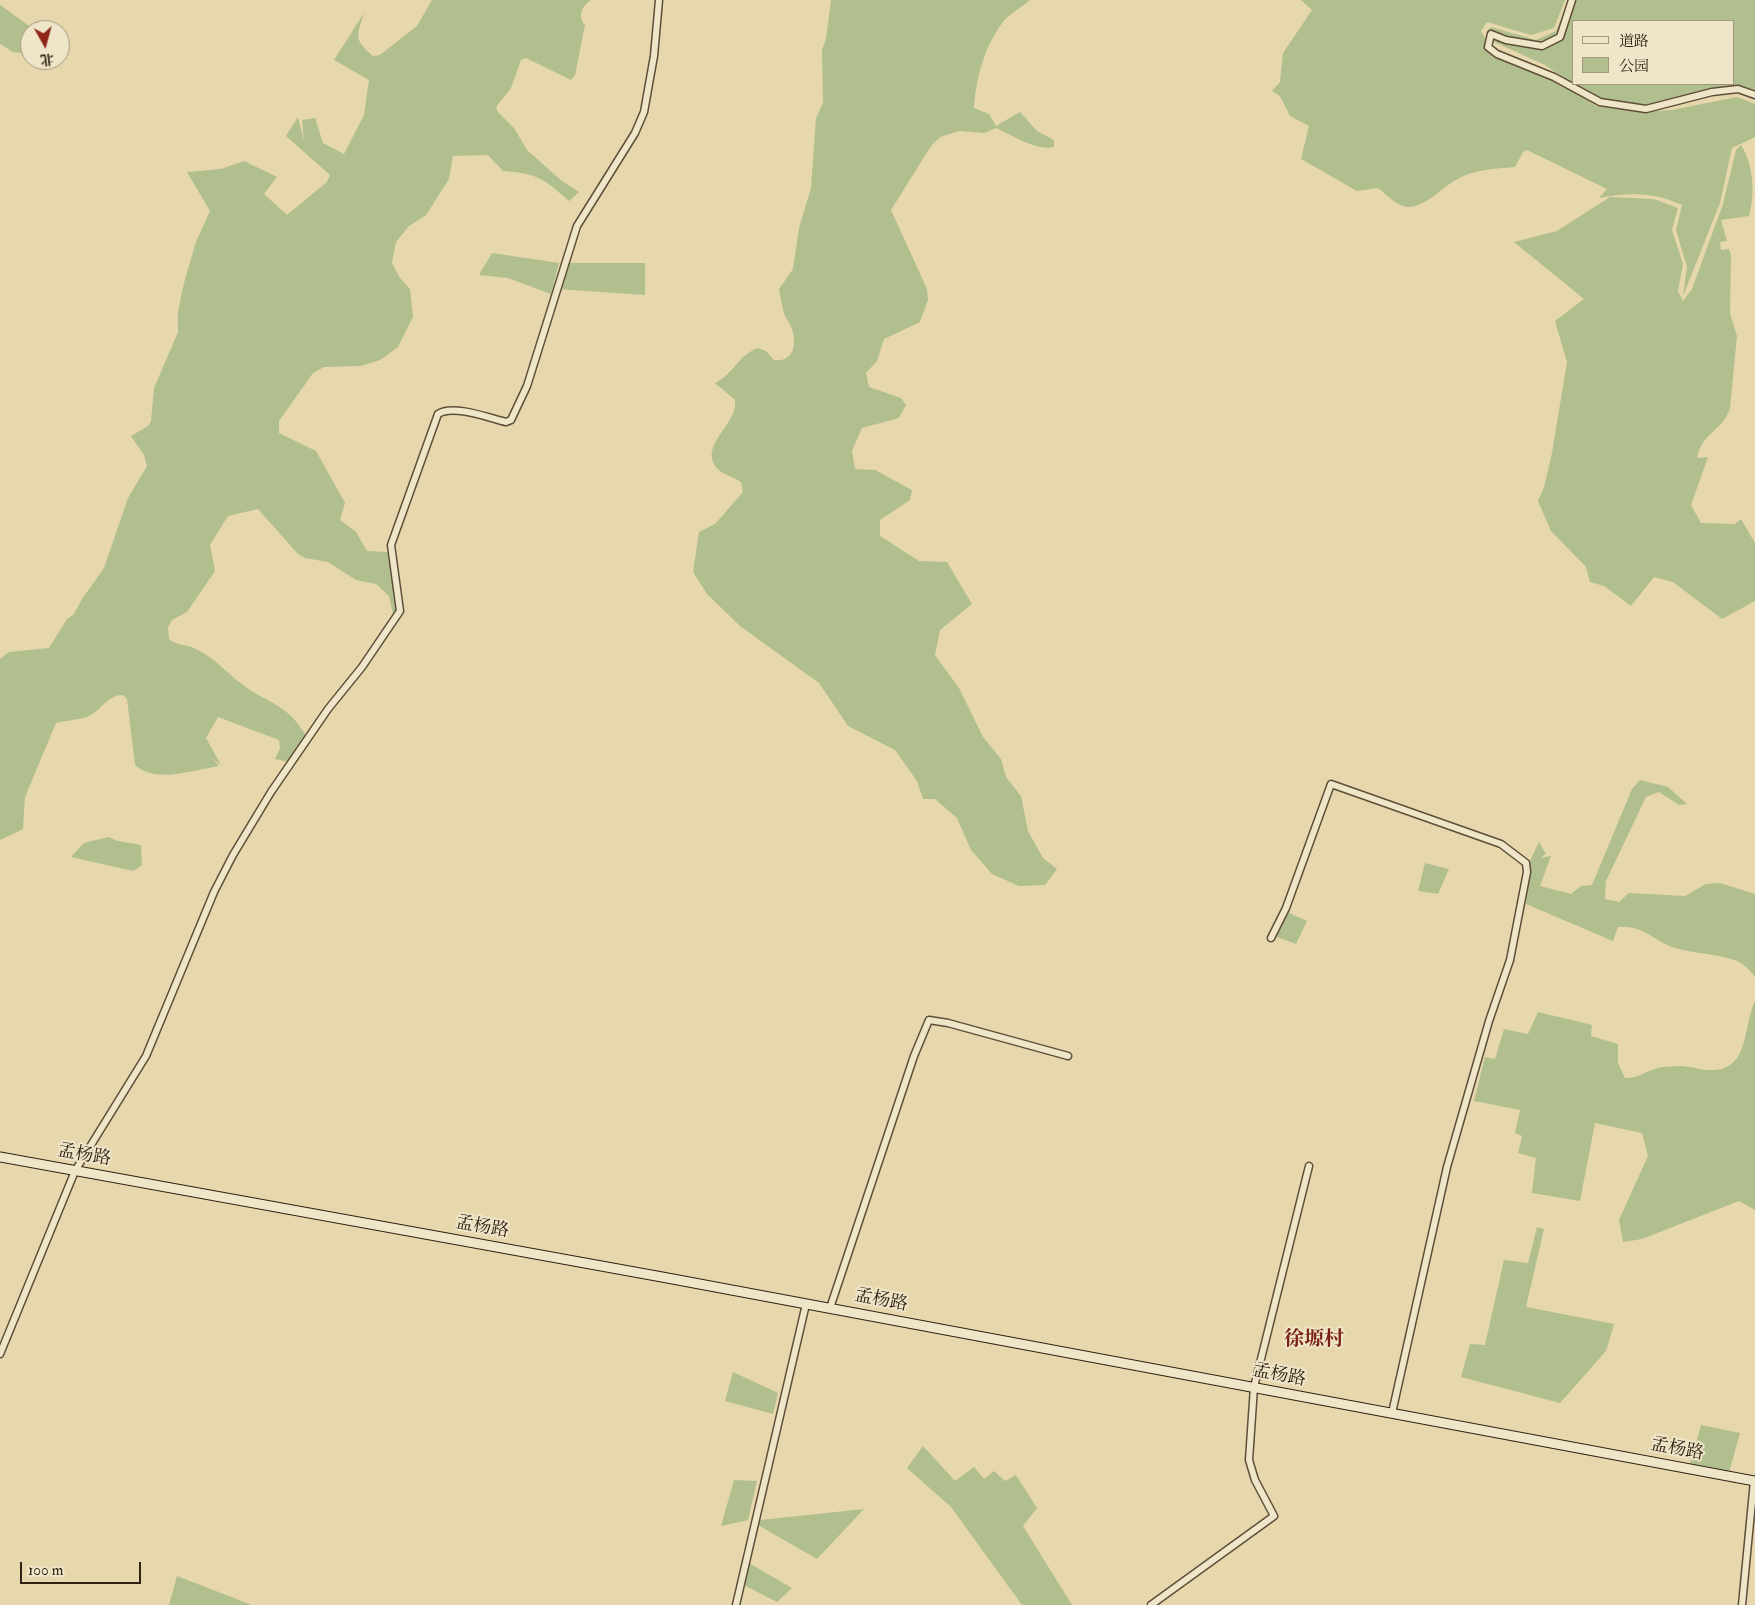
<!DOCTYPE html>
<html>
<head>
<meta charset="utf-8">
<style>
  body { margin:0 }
  #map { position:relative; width:1755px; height:1605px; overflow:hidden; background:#e6d7ac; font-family:"IM FELL Double Pica","Noto Serif SC",serif }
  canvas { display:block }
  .legend { position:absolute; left:1572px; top:20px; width:162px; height:65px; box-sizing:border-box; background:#efe5c9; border:1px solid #a39780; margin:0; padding:6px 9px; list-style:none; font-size:15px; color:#302113 }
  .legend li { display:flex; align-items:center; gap:10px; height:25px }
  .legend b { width:25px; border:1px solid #a39780 }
  .north { position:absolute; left:20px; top:20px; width:50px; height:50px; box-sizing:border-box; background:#efe5c9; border:1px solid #a39780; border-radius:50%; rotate:173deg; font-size:14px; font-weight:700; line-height:20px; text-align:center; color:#302113 }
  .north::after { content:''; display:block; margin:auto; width:18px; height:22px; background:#8f2418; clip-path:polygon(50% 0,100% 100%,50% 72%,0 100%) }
  .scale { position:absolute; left:20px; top:1562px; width:121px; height:22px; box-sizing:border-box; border:2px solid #302113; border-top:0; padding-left:6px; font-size:15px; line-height:18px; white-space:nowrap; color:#302113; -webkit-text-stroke:4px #efe5c9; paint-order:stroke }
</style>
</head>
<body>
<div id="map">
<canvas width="1755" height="1605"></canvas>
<ul class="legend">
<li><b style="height:6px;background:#efe5c9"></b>道路</li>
<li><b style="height:14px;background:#b0bf8d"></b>公园</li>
</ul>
<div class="north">北</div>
<div class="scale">100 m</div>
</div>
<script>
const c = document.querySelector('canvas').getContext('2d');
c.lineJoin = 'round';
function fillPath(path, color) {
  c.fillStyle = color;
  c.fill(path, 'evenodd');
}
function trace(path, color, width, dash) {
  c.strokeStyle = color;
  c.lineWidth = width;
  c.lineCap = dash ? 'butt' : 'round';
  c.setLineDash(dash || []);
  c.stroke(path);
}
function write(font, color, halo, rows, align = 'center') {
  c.font = font + ' "IM FELL Double Pica","Noto Serif SC",serif';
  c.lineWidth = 4;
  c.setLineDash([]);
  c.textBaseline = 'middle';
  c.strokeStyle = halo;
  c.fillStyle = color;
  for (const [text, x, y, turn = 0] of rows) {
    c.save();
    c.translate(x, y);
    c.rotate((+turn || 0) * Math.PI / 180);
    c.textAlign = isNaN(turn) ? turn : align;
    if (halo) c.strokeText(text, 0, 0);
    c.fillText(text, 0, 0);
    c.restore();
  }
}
const green = new Path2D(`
  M432 0H591C582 6 577 16 585 25L575 75 571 80 526 58 521 60 511 88 496 107 498 112 514 128 527 150 562 181 579 192 569 201C544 179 537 173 503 171L488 155 453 156 449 179 426 215 409 226 396 242 392 263 400 278 410 289 413 317 398 347 380 360 361 366 324 367 313 373 279 421V433L316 451 345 503 340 520 356 532 367 551 387 552 398 601 394 619 389 596 376 584 356 580 328 562 305 558 298 554 258 509 228 516 210 545 215 571 187 612 172 620 168 627 169 639C177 646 185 644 194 648 215 657 231 678 250 690 276 706 289 707 306 736L289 762 275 759 280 748 279 740 218 717 206 738 221 765 212 758 219 766C194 770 155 784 135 765L127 699 123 695C108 695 103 708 91 715 82 720 66 720 56 723L25 797 23 829 0 840V659L9 652 49 648 67 619 74 614 82 599 104 568 128 498 147 466 144 455 131 436 148 426 151 421 154 388 178 332V311L185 279 196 242 210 211 187 172 221 169 244 161 277 177 264 194 287 215 327 182 330 175 286 136 298 117 304 141 302 120 315 118 323 143 344 154 364 115 369 80 334 60 364 13C357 36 353 39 373 56L380 55 417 26Z
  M831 0H1030C1022 7 1009 14 1003 22 984 47 976 78 974 108L989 114 996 126 1020 112 1037 131 1054 140V147C1036 151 1012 135 996 128L984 133 959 131 940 137 931 146 891 210 927 289 928 300 920 322 884 339 877 361 866 373 869 387 901 398 906 405 899 418 862 428 852 451 855 469 875 470 912 490 910 500 880 520V536L919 561 947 562 972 604 940 630 935 655 959 688 983 737 1001 759 1006 777 1021 796 1028 831 1043 858 1057 869 1045 885 1019 886 992 874 971 850 957 818 935 799H923L917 781 895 750 848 726 819 683 740 626 707 594 693 572 699 532 715 524 743 492 741 482C734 477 721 474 717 468 698 445 738 425 735 400L715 383C735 373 737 356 758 348L766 351 774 360C794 363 798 342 791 327 790 323 787 320 785 316 782 308 781 298 779 289L793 269 799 228 811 188 816 118 823 103 822 50 826 39Z
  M1301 0H1565L1554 28 1531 35 1487 22 1481 31 1490 47 1543 71 1596 106 1638 112 1672 110 1737 97 1755 104V137L1732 148 1720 203 1683 296 1687 267 1676 230 1682 205C1655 192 1627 192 1599 198L1607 189 1527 150 1523 152 1515 167C1495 169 1474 169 1456 180 1441 188 1428 205 1410 207 1398 208 1386 194 1378 188L1357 191 1301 159 1309 126 1290 116 1280 96 1272 91 1280 82 1283 53 1312 10Z
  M1569 0H1755V98L1747 94 1711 93 1656 106 1598 100 1545 65 1492 41 1487 31 1491 27 1536 40 1556 31ZM1574 21H1734V84H1574Z
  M0 5 35 30H30V54L13 52 0 44Z
  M1741 145C1754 165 1755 195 1749 216L1721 220 1727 241 1720 242 1721 250 1729 249 1731 255 1730 313 1737 336 1730 408C1723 431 1702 432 1697 458L1708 457 1691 505 1701 523 1735 524 1741 519 1755 543V601L1722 619 1673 582 1654 577 1631 606 1604 586 1590 582 1586 567 1551 531 1538 501 1544 487 1552 453 1567 362 1555 321 1584 299 1514 242 1557 231 1610 197 1654 199 1678 208 1672 230 1683 264 1678 291 1683 301 1692 289 1723 204 1736 150Z
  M492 253 559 263 551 294 508 278 479 275Z
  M564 263H645V295L557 289Z
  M1640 780 1668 787 1687 804 1679 805 1659 792 1646 797 1606 881 1605 899 1619 902 1629 893 1685 896 1706 884 1720 883 1755 894V977C1750 970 1742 962 1734 960 1709 951 1681 955 1658 940 1646 932 1634 925 1618 927L1613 941 1526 904 1529 863 1539 842 1546 854 1540 858 1551 856 1540 886 1571 894 1581 886 1592 885 1632 789Z
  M108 837 118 841 141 845 142 865 133 871 71 857 84 843Z
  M1425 863 1449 869 1438 894 1418 891Z
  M1285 911 1307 921 1296 944 1274 936Z
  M1755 1001V1210L1739 1201 1642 1239 1623 1242 1619 1220 1648 1156 1642 1133 1595 1123 1580 1201 1532 1193 1536 1158 1518 1153 1522 1136 1515 1133 1520 1110 1474 1101 1485 1057 1495 1059 1504 1029 1528 1034 1538 1012 1592 1025 1591 1036 1618 1044V1063L1625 1078C1637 1079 1646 1071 1658 1068 1664 1066 1671 1067 1677 1066 1689 1065 1701 1071 1714 1070 1750 1068 1743 1026 1755 1001Z
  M1537 1227 1544 1229 1526 1307 1614 1324 1606 1351 1560 1403 1461 1377 1470 1344 1485 1345 1504 1260 1528 1263Z
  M733 1372 778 1393 773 1414 725 1401Z
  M1701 1425 1740 1433 1728 1476 1689 1468Z
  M923 1446 955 1481 974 1467 984 1479 994 1471 1005 1481 1016 1475 1037 1508 1023 1526 1072 1605H1022L951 1507 907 1468Z
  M734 1480 757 1481 748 1520 721 1526Z
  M864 1509 817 1559 751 1521Z
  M742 1559 792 1588 777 1602 738 1582Z
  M177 1576 252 1605H169Z`);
const street = new Path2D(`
  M1572 0 1560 37 1542 46 1506 40 1491 34 1488 47 1497 54 1554 77 1600 102 1646 109 1712 92 1738 89 1755 95
  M1271 938 1286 908 1331 784 1501 844 1526 863 1527 872 1510 960 1489 1021 1447 1167 1392 1413
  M830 1308 914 1056 929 1020 948 1023 1068 1056
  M0 1354 75 1171 146 1056 214 892 233 855 271 792 328 709 362 667 400 611 391 545 438 414C453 404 489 418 506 422L511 420 527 386 577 226 635 133 644 112 654 56 659 0
  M736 1605 806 1304
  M1151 1605 1274 1516 1255 1480 1249 1460 1254 1387 1309 1166
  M1742 1605 1754 1481`);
const secondary = new Path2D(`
  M0 1157 662 1277 1755 1481`);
const streetNames = [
  ["孟杨路",84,1156,10],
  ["孟杨路",482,1228,10],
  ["孟杨路",881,1301,11],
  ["孟杨路",1279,1376,11],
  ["孟杨路",1677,1450,11]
];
const quarterNames = [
  ["徐塬村",1314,1341]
];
fillPath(green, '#b0bf8d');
trace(street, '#5e4e39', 9);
trace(secondary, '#302113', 11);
trace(street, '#efe5c9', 6);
trace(secondary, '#efe5c9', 9);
write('18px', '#302113', '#efe5c9', streetNames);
write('bold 20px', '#7a1f14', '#efe5c9', quarterNames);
</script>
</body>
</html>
